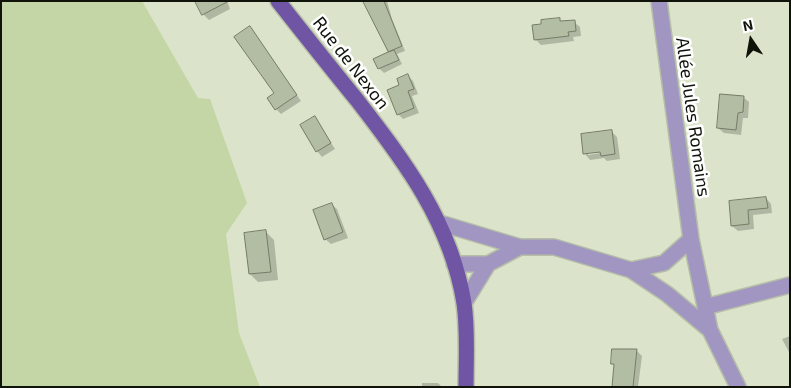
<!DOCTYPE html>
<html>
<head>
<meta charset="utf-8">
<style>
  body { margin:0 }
  #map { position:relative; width:791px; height:388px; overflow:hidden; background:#dbe4cb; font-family:"Exo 2",sans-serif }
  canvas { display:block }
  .frame { position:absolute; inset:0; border:2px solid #10130a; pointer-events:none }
  .north { position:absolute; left:726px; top:15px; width:50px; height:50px; -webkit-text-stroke:4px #fff; paint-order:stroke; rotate:348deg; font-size:14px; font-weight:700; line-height:20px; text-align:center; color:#10130a }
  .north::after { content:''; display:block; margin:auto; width:18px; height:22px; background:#10130a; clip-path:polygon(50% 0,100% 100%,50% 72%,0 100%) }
</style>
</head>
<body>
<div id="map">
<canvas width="791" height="388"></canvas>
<div class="frame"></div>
<div class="north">N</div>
</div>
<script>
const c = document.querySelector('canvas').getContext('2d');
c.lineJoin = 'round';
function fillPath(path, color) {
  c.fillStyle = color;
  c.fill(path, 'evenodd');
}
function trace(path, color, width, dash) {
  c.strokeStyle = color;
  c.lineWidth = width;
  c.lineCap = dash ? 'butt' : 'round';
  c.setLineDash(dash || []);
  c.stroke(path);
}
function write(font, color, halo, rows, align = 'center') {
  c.font = font + ' "Exo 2",sans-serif';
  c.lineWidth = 5;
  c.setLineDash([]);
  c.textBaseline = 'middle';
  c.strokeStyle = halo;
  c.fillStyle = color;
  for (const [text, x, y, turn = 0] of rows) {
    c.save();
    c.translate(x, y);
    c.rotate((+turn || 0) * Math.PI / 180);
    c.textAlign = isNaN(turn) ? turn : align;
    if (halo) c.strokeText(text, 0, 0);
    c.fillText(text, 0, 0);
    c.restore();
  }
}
const green = new Path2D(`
  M1 1H142L198 98 210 99 247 203 226 234 239 333 260 387H1Z`);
const shadow = new Path2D(`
  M227 1 230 9 209 20 203 14Z
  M365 1H387L392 19 405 51 397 54 402 64 384 73 379 68 389 53Z
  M559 19 562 22H574L580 27 581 36 573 37 574 41 541 45 535 39Z
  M250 27 301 101 281 114 276 109 275 94Z
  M408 76 413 81 418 94 412 96 419 113 403 119 398 114Z
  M743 97 749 102 748 118H743L741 135 724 133 718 128Z
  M315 118 335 149 322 157 317 151Z
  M612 132 617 137 620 159 607 161 604 158 590 160 585 154 583 135ZM606 150V152L588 155V153Z
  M766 198 771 204 772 213 753 215 754 229 738 231 732 226 730 202Z
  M331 204 337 209 348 238 331 244 325 239Z
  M266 232 274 240 278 280 258 282 250 274Z
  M790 336V354L782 339Z
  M637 351 642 356 638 387H614L615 366 612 363Z
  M422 383H438L442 387H422Z`);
const building = new Path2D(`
  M195 1H229L202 15Z
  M363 1H384L402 46 388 52 394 50 399 60 378 69 373 59 388 52Z
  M560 18V21L575 20 576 31 568 32 569 36 534 40 532 25 541 24V20Z
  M250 26 297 95 275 110 267 98 274 93 234 37Z
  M408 74 414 89 408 91 414 108 397 115 387 90 399 85 397 79Z
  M720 94 744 96 743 112 738 113 736 130 717 128Z
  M315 116 331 143 316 152 300 125Z
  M612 130 615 154 601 156 600 152 583 154 581 134Z
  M766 197 768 208 748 210 749 224 731 226 729 201Z
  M332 203 343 232 324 240 313 210Z
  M266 230 271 272 249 274 244 233Z
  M612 349H637L633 387H612L614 364H611Z`);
const minor = new Path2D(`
  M659 1 691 239 710 330
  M440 223 520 247H554L631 270 667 294 710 330 738 387
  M454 264H488
  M631 270 664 263 691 239
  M464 303 488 264 520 247
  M705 307 790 285`);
const major = new Path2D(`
  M278 1C304 34 330 67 357 100 405 162 451 223 464 303 468 330 466 359 466 387`);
const streetNames = [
  ["Rue de Nexon",351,63,52],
  ["Allée Jules Romains",693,117,82]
];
fillPath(green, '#c4d6a5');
fillPath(shadow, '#0003');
fillPath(building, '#b3bda4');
trace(building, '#747c65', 1);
trace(minor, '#b6bea8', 18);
trace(major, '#b6bea8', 18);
trace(minor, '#a196c1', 15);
trace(major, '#6f55a3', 15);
write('18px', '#10130a', '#fff', streetNames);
</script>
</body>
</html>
